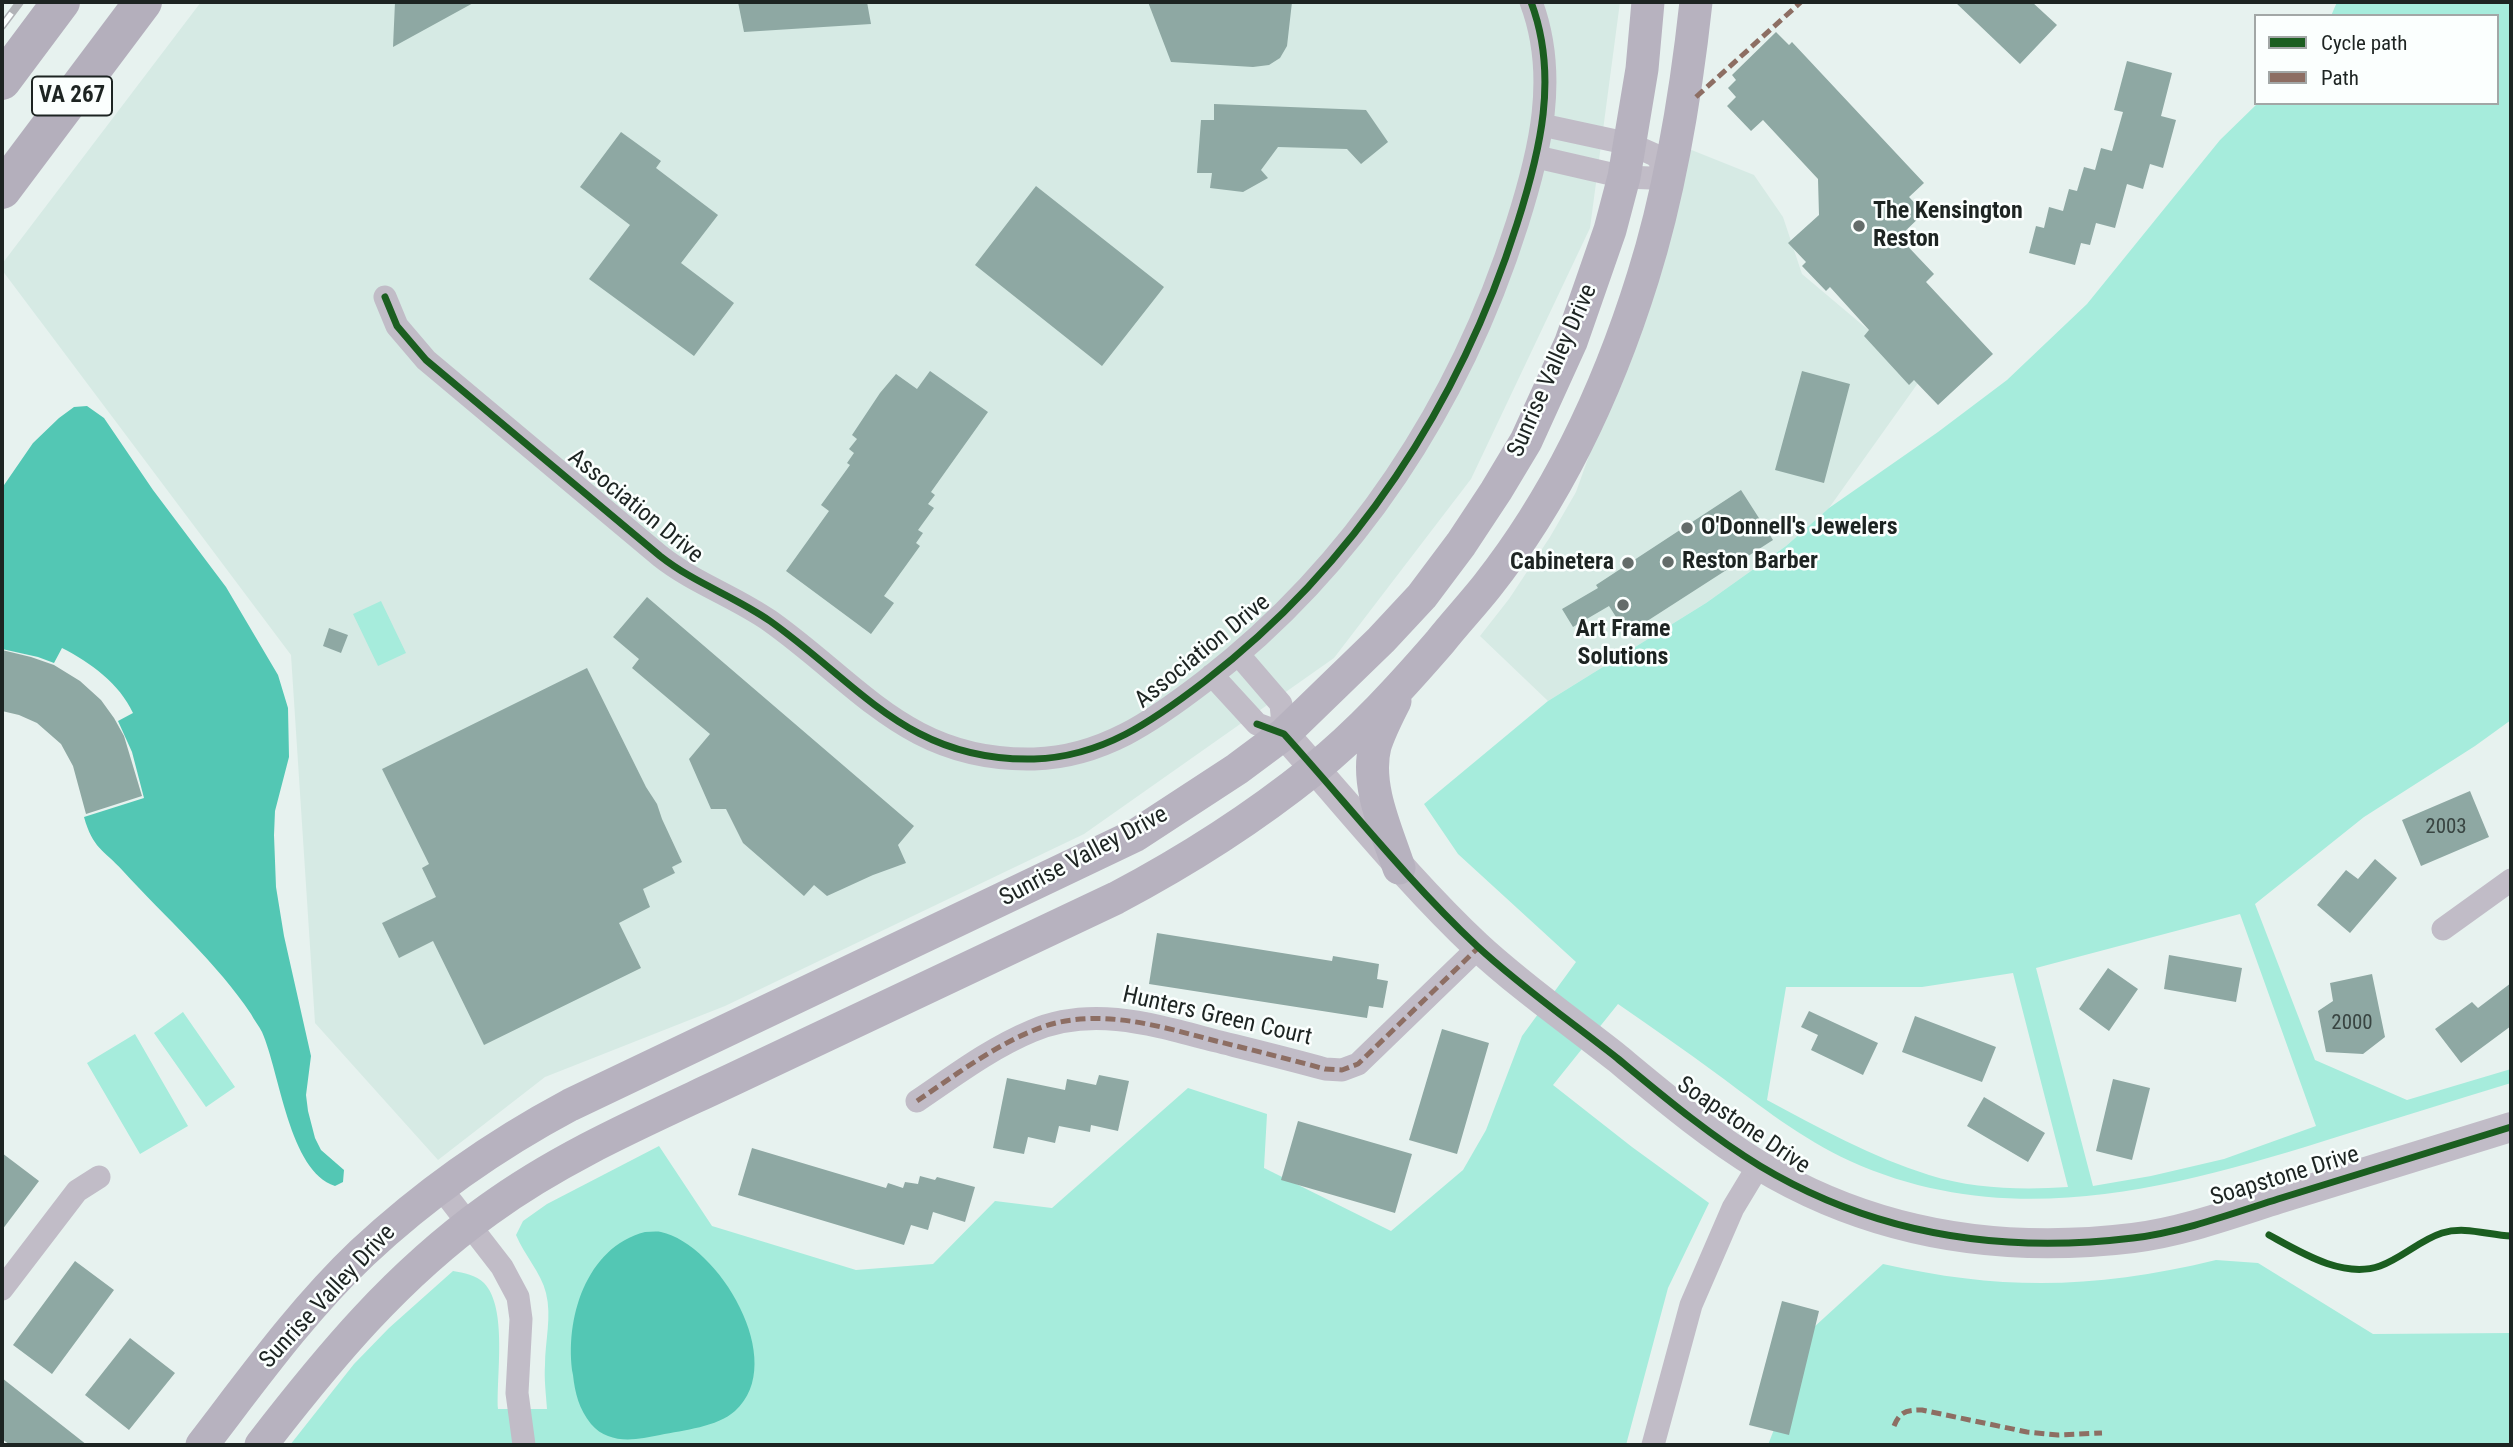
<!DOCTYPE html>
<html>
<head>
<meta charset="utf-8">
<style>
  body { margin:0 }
  #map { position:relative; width:2513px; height:1447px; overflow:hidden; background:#e7f2ef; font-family:"Roboto Condensed",sans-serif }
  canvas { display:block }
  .frame { position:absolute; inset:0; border:4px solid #1d2422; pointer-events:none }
  .legend { position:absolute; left:2254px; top:14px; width:245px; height:91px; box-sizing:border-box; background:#fbfffe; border:2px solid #a2a7a6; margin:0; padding:9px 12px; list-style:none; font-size:21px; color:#1d2422 }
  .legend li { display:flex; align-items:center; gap:14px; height:35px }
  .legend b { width:35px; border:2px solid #a2a7a6 }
</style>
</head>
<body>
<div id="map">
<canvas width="2513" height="1447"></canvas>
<div class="frame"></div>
<ul class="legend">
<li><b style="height:9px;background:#1b5e20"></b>Cycle path</li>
<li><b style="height:9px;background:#8d6e63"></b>Path</li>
</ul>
</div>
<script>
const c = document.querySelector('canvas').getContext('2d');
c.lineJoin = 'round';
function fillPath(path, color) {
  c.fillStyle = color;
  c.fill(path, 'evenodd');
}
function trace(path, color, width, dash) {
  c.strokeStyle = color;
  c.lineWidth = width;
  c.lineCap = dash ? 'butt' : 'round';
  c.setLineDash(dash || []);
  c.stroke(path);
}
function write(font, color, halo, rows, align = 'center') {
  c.font = font + ' "Roboto Condensed",sans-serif';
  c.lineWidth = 5;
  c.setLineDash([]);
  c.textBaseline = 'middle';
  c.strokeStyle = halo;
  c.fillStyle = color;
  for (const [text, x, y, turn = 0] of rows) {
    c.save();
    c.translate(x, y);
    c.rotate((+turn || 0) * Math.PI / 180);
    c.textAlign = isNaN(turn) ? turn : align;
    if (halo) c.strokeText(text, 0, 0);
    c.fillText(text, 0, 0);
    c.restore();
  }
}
const built = new Path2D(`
  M201 2H1620L1590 228 1471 479 1334 658 1084 834 725 1006 545 1077 438 1160 315 1023 291 655 2 270V264Z
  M1689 149 1754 175 1783 217 1802 274 1923 376 1829 508 1786 546 1706 603 1548 701 1480 636 1509 599 1550 537 1576 492 1596 436Z`);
const green = new Path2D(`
  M2337 2H2511V720L2475 746 2364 817 2255 904 2315 1060 2407 1100 2511 1069V1083C2449 1102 2387 1121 2324 1141 2167 1190 2007 1232 1850 1161 1802 1139 1759 1105 1717 1074 1685 1050 1651 1027 1618 1004L1553 1085 1632 1147 1709 1203 1668 1288 1626 1445H290L354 1364 389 1328 453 1271C464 1273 476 1275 484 1283 508 1308 496 1377 498 1409H547C546 1394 544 1379 545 1365 545 1341 552 1317 546 1293 541 1272 524 1255 516 1235L523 1221 547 1204 659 1146 712 1226 856 1270 933 1264 995 1201 1052 1208 1188 1088 1267 1114 1264 1168 1391 1231 1463 1170 1486 1130 1522 1036 1576 962 1458 854 1424 804 1548 701 1706 603 1786 546 1829 508 1938 432 2007 380 2087 304 2220 140 2258 103H2497V16H2331ZM2240 914 2316 1126 2224 1159 2151 1176 2093 1186 2036 968ZM2013 973 2068 1187C2023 1190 1973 1189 1929 1175 1872 1157 1819 1128 1767 1100L1786 987H1922Z
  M381 601 406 653 378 666 353 614Z
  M183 1012 235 1087 206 1107 154 1033Z
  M135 1034 188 1126 140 1154 87 1063Z
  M2216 1260 2258 1263 2373 1334 2511 1333V1445H1768L1813 1328 1883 1264C2003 1291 2096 1289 2216 1260Z`);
const water = new Path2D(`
  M87 406 104 418 153 490 226 587 278 675 288 708 289 757 275 811 274 835 276 887 284 936 311 1056 306 1095 308 1111 315 1138 321 1150 344 1170 343 1182 335 1186C289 1171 280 1073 262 1032 259 1026 254 1020 251 1014 219 965 164 916 123 871 103 849 93 849 84 817L144 798 132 752 118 721 133 713C119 683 91 663 62 648L54 663 38 657 2 649V488L33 443 59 418 74 407Z
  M645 1232C650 1232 656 1231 661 1232 718 1244 790 1362 735 1411 717 1427 684 1430 660 1435 636 1440 609 1445 591 1424 579 1409 575 1393 573 1375 564 1320 586 1247 645 1232Z`);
const building = new Path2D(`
  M395 2H475L393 47Z
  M738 2H867L871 24 744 32Z
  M1148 2H1292L1287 46 1280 58 1269 65 1253 67 1171 62Z
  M1955 2H2032L2057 25 2020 64Z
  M1776 32 1789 45 1792 42 1924 183 1909 197 1924 213 1899 237 1934 274 1926 282 1993 354 1938 405 1914 380 1909 385 1864 336 1869 330 1830 287 1826 291 1802 266 1806 262 1788 243 1819 215 1818 179 1763 120 1751 131 1727 106 1736 97 1728 88 1736 80 1732 75Z
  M2127 61 2172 73 2161 116 2176 120 2163 168 2150 164 2143 189 2127 184 2115 228 2096 223 2090 245 2081 243 2075 265 2029 253 2036 226 2044 228 2049 207 2063 211 2069 189 2077 191 2084 167 2095 170 2101 148 2112 151 2123 112 2114 110Z
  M1214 104 1366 110 1388 142 1361 164 1347 149 1278 147 1261 170 1268 178 1243 192 1210 188 1212 173H1197L1201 120H1214Z
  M621 132 661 161 656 168 718 215 681 263 734 303 694 356 589 279 630 225 580 187Z
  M1036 186 1164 287 1102 366 975 265Z
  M930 371 988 412 931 492 935 495 928 504 934 508 918 530 923 533 916 543 920 546 884 596 894 603 871 634 786 571 829 511 821 505 850 465 847 463 854 453 849 449 857 439 852 435 880 393 896 374 917 389Z
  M1802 371 1850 384 1824 483 1775 470Z
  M1741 490 1773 540 1627 634 1609 606 1573 627 1562 609 1598 588 1596 585Z
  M647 597 914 826 898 845 906 863 873 875 827 896 814 885 804 896 743 843 726 809H711L689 759 710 734 632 668 639 659 613 637Z
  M329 628 348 635 341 653 323 646Z
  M2 650 31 657 54 665 80 681 101 700 114 718 124 736 142 796 86 814 73 766 61 744 37 723 19 715 2 711Z
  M587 668 646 787 657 804 662 819 682 862 672 867 675 873 643 889 650 907 619 923 641 968 484 1045 433 941 399 958 382 923 436 897 422 868 429 864 382 769Z
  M2470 791 2489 837 2421 866 2402 820Z
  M2375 859 2397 878 2350 933 2317 905 2346 870 2358 879Z
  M1157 933 1332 961 1333 956 1379 964 1377 979 1388 981 1383 1008 1369 1006 1367 1018 1149 984Z
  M2169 955 2242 968 2236 1002 2164 989Z
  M2108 968 2138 989 2109 1031 2079 1009Z
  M2372 974 2385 1037 2363 1054 2326 1052 2318 1011 2333 1001 2330 983Z
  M2511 983V1026L2461 1063 2435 1029 2472 1002 2478 1008Z
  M1809 1011 1878 1043 1863 1075 1811 1050 1818 1035 1801 1027Z
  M1915 1016 1996 1047 1982 1082 1902 1052Z
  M1442 1029 1489 1043 1457 1154 1409 1140Z
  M1099 1075 1129 1081 1118 1131 1091 1125 1090 1132 1059 1126 1055 1143 1028 1137 1024 1154 993 1148 1007 1078 1065 1090 1067 1079 1096 1085Z
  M2113 1079 2150 1088 2132 1160 2096 1151Z
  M1984 1097 2045 1133 2028 1162 1967 1126Z
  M1298 1121 1412 1154 1395 1213 1281 1180Z
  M752 1148 886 1188 888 1183 903 1188 905 1182 918 1184 920 1176 935 1180 937 1177 975 1187 965 1222 933 1212 928 1230 911 1225 904 1245 738 1195Z
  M2 1153 39 1181 2 1230Z
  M75 1261 114 1290 52 1374 13 1345Z
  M1782 1301 1819 1311 1789 1435 1749 1425Z
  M130 1338 175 1373 129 1430 85 1395Z
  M2 1378 87 1445H10L2 1439Z`);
const minor = new Path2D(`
  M1537 157 1624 177 1651 178 1670 170 1655 155 1630 144 1542 125
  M385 297 397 326 426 360 660 556C694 583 734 596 770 621 860 685 909 762 1034 759 1102 757 1153 721 1205 681 1355 565 1460 404 1517 224 1540 152 1559 76 1531 2
  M1212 675 1257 724 1284 734 1281 704 1238 654
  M2443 929 2511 880
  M917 1101C954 1076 991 1048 1032 1031 1092 1005 1155 1025 1216 1041 1252 1050 1289 1059 1325 1069L1342 1070 1358 1064 1479 947
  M440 1187 502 1267 518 1297 521 1319 517 1393 524 1445
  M2 1289 77 1191 99 1177
  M1653 1445 1691 1305 1733 1208 1759 1165`);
const tertiary = new Path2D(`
  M1284 734C1348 805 1407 880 1477 946 1520 986 1570 1021 1617 1058 1663 1096 1709 1135 1760 1166 1875 1235 2001 1254 2133 1238 2182 1232 2231 1214 2278 1199 2356 1175 2434 1151 2511 1127`);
const secondary = new Path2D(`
  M1395 701C1388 715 1380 730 1375 746 1365 786 1387 831 1399 868
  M202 1445C252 1380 302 1310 362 1253 424 1195 495 1145 570 1105L1136 835 1237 769 1284 734 1381 640 1422 596 1461 544 1496 491 1526 441 1571 342 1610 230 1624 177 1642 69 1648 2
  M261 1445C329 1357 396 1276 488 1210 566 1153 656 1116 744 1074 868 1016 992 957 1116 898 1186 861 1252 819 1313 770 1360 732 1401 687 1440 642 1455 623 1472 605 1487 586 1558 496 1609 386 1643 277 1671 188 1686 94 1696 2`);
const motorway = new Path2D(`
  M2 81 61 2
  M2 190 143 2`);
const rail = new Path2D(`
  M2 26 20 2`);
const quiet = new Path2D(`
  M1696 97 1801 2
  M917 1101C954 1076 991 1048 1032 1031 1092 1005 1155 1025 1216 1041 1252 1050 1289 1059 1325 1069L1342 1070 1358 1064 1479 947
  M1894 1426C1900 1411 1907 1410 1922 1410L2027 1432 2058 1435 2102 1433`);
const cycleway = new Path2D(`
  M385 297 397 326 426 360 660 556C694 583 734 596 770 621 860 685 909 762 1034 759 1102 757 1153 721 1205 681 1355 565 1460 404 1517 224 1540 152 1559 76 1531 2
  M1257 724 1284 734C1348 805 1407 880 1477 946 1520 986 1570 1021 1617 1058 1663 1096 1709 1135 1760 1166 1875 1235 2001 1254 2133 1238 2182 1232 2231 1214 2278 1199 2356 1175 2434 1151 2511 1127
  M2269 1235C2300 1252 2343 1279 2380 1266 2402 1258 2420 1240 2442 1233 2465 1226 2488 1235 2511 1236`);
const markers = [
  [1859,226,7,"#646c6a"],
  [1687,528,7,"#646c6a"],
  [1668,562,7,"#646c6a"],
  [1628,563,7,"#646c6a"],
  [1623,605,7,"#646c6a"]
];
const numberNames = [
  ["2003",2446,828],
  ["2000",2352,1024]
];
const shields = [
  [72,96,80]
];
const shieldNames = [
  ["VA 267",72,96]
];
const poiNames = [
  ["The Kensington",1873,212],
  ["Reston",1873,240],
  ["O'Donnell's Jewelers",1701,528],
  ["Reston Barber",1682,562],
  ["Cabinetera",1614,563,"right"],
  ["Art Frame",1623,630,"center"],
  ["Solutions",1623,658,"center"]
];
const streetNames = [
  ["Sunrise Valley Drive",1553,371,-66],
  ["Association Drive",635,507,39],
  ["Association Drive",1203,652,-39],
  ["Sunrise Valley Drive",1084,857,-28],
  ["Hunters Green Court",1217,1017,13],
  ["Soapstone Drive",1743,1126,34],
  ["Soapstone Drive",2285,1177,-17],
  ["Sunrise Valley Drive",328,1297,-47]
];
fillPath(built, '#d6eae4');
fillPath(green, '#a6ecdc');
fillPath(water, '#53c7b4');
fillPath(building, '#8ea8a3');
trace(minor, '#c1bcc7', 23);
trace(tertiary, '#c1bcc7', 30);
trace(secondary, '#b7b2bf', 33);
trace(motorway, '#b4afbc', 38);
trace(rail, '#b1b3b7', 8);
trace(rail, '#fbfffe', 5, [16]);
trace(quiet, '#8d6e63', 5, [10, 5]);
trace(cycleway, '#1b5e20', 7);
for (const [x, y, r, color] of markers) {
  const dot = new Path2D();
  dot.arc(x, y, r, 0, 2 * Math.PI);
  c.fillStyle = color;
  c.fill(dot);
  trace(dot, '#fbfffe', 2.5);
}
write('21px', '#394542', null, numberNames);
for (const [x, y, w] of shields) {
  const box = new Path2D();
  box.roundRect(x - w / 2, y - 19.5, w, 39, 5);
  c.fillStyle = '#fbfffe';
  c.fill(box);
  trace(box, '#1d2422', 2);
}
write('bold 23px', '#1d2422', null, shieldNames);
write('bold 24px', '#1d2422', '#fbfffe', poiNames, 'left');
write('24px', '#1d2422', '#fbfffe', streetNames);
</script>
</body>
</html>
